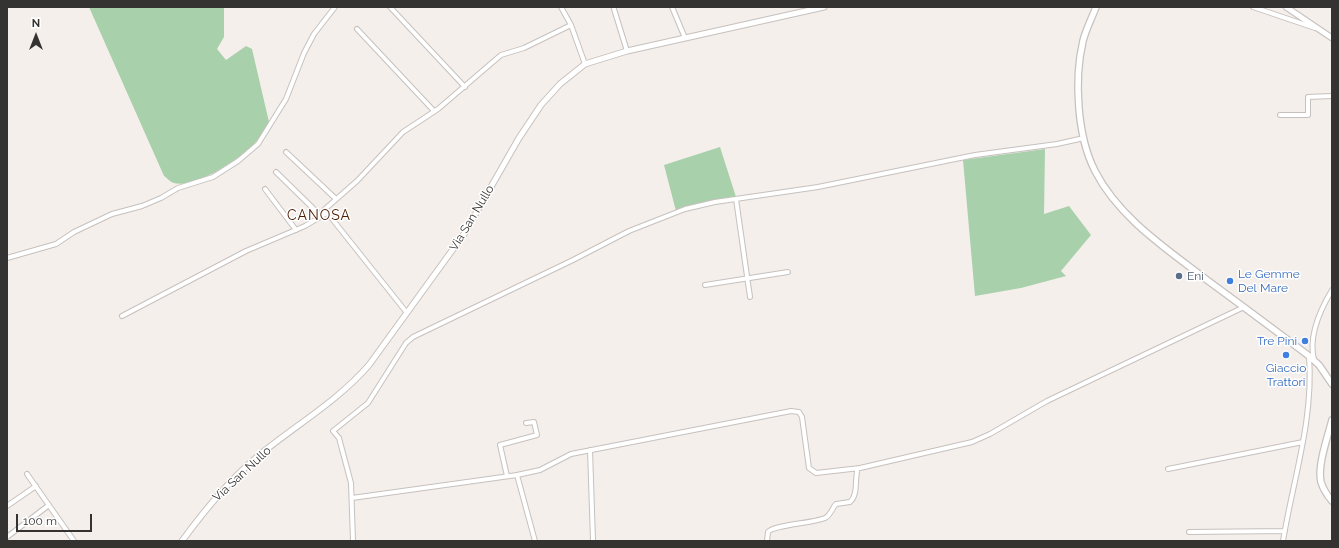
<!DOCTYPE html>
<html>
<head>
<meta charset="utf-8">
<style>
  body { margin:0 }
  #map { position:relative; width:1339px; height:548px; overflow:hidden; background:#f5efec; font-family:Raleway,sans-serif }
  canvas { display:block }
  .frame { position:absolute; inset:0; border:8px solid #353331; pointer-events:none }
  .north { position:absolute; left:16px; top:16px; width:40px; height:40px; -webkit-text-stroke:3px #fff; paint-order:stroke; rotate:0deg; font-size:11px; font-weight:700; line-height:16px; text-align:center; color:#353331 }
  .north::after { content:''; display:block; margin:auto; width:14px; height:18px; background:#353331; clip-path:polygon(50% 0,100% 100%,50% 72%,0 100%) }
  .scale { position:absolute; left:16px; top:514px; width:76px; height:18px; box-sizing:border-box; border:2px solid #353331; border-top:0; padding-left:5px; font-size:12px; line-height:14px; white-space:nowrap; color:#353331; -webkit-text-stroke:3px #fff; paint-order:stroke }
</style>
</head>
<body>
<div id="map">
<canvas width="1339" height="548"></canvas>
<div class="frame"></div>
<div class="north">N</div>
<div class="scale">100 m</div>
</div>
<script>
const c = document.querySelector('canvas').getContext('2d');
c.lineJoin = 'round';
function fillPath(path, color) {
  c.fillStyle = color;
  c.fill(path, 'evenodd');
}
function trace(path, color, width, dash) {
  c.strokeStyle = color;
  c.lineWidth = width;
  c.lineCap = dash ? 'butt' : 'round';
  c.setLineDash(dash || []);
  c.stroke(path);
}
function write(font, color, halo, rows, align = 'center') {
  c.font = font + ' Raleway,sans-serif';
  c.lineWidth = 3;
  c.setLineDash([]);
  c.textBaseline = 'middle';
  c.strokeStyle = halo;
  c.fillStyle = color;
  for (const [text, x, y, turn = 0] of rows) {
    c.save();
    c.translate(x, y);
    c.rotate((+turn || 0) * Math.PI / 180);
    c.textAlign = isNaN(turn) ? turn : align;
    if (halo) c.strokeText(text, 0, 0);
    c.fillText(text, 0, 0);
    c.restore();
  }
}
const green = new Path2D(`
  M89 7H224V37L217 49 226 60 246 46 252 49 269 122C264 130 260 138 253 145 239 159 195 189 174 183 170 182 167 178 164 176Z
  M720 147 736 197 676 211 664 165Z
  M1045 149 1044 214 1069 206 1091 235 1061 271 1066 276 1021 288 975 296 963 160Z`);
const minor = new Path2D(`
  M390 7 465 87
  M561 7 571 25 585 64
  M672 7 685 38
  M1253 7 1315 28
  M614 9 627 51
  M357 29 434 111
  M1280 115H1308V97L1332 96
  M286 152 336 199
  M276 172 321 216 325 209 357 181 403 132 438 109 501 55 524 48 571 25
  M265 189 296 230
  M736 199 750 297
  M7 258 56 244 74 232 112 214 142 206 161 198 178 188 213 177 238 161 258 144 286 99 304 53 314 34 335 7
  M705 285 788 272
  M122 316 246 251 305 226 325 214 329 215 407 313
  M1314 360C1308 336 1320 310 1332 290
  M590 450 593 541
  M1168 469 1303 442
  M27 474 74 541
  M517 475 535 541
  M507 476 500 445 537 435 534 422 526 423
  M352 498 517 475 540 470 571 454 791 411 799 412 802 417 809 468 816 473 860 468 972 442 990 434 1047 401 1244 307
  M7 506 36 486
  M1189 532 1285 531
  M7 537 49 505
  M353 541 351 483 339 438 333 431 368 403 406 343 413 337 573 260 629 231 685 209 715 202 818 187 975 155 1057 144 1084 138
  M767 541 768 532C773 525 814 523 825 518 831 515 832 508 836 504L850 502C859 494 854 478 858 468
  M1283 541C1293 480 1314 419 1309 356`);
const tertiary = new Path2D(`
  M1286 7 1332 38
  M182 541C204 511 228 481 257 457 294 426 337 402 369 365L464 234 519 138 541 105 560 84 585 64 627 51 824 7`);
const secondary = new Path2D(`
  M1096 7C1092 18 1086 29 1083 41 1074 79 1077 136 1095 171 1119 218 1167 249 1207 280 1241 305 1275 330 1309 356L1319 365 1332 384
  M1332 420C1328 436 1317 466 1321 482 1323 489 1327 495 1332 501`);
const markers = [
  [1179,276,4,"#5c6f8a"],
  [1230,281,4,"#3f7fe0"],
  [1305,341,4,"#3f7fe0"],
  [1286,355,4,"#3f7fe0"]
];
const streetNames = [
  ["Via San Nullo",472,218,-59],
  ["Via San Nullo",242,474,-43]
];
const shopNames = [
  ["Le Gemme",1238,274],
  ["Del Mare",1238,288],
  ["Tre Pini",1297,341,"right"],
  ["Giaccio",1286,368,"center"],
  ["Trattori",1286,382,"center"]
];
const serviceNames = [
  ["Eni",1187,276]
];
const quarterNames = [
  ["CANOSA",319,216]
];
fillPath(green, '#a8d0ab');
trace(minor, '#c6c1be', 6);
trace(tertiary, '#c6c1be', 7);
trace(secondary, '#c6c1be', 8);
trace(minor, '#fff', 4);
trace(tertiary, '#fff', 5);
trace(secondary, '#fff', 5.5);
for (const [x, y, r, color] of markers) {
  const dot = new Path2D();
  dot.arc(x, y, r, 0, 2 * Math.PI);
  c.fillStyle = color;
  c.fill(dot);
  trace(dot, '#fff', 1.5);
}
write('12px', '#353331', '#fff', streetNames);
write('12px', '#366cbe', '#fff', shopNames, 'left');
write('12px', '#4e5e75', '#fff', serviceNames, 'left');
c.letterSpacing = '1px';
write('14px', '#4c1d02', '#fff', quarterNames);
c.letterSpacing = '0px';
</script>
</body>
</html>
